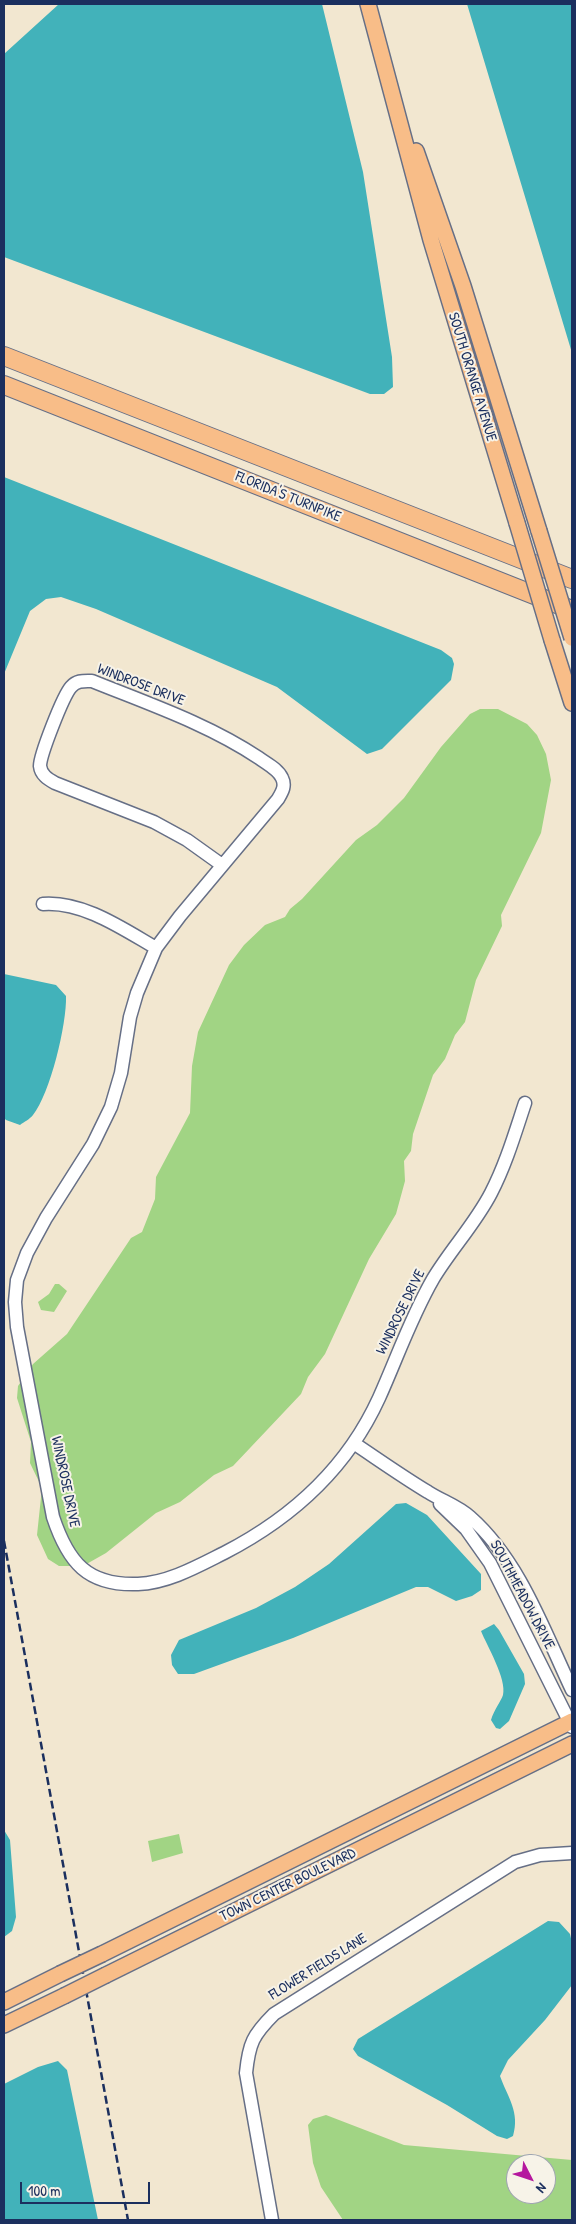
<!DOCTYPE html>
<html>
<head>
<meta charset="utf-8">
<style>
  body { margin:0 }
  #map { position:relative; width:576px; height:2224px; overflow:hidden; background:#f2e7d0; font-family:"Patrick Hand",sans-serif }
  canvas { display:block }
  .frame { position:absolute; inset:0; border:5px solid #1b2f5e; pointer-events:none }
  .north { position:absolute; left:506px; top:2154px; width:50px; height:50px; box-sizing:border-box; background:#f7f3e8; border:1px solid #9fa5b1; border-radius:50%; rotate:131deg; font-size:14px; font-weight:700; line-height:20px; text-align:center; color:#1b2f5e }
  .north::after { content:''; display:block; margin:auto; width:18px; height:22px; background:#b5179e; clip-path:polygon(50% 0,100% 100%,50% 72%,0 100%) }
  .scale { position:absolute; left:20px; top:2182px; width:130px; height:22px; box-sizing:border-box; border:2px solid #1b2f5e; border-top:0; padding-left:6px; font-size:15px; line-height:18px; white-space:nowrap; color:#1b2f5e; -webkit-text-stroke:4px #f7f3e8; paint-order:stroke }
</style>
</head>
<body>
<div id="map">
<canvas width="576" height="2224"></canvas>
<div class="frame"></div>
<div class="north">N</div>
<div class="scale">100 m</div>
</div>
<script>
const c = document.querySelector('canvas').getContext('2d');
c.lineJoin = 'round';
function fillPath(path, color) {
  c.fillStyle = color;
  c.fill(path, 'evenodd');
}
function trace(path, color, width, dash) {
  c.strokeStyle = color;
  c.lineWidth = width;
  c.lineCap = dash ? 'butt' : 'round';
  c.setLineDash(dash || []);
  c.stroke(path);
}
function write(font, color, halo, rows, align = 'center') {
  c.font = font + ' "Patrick Hand",sans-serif';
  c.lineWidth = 4;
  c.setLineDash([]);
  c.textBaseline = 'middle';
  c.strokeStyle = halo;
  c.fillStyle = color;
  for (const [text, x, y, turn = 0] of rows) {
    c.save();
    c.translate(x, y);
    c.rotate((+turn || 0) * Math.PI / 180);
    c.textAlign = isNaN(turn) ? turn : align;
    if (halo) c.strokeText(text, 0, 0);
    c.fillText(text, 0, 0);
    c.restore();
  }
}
const green = new Path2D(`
  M480 709H498L527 724 537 735 546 754 551 780 541 833 501 915 502 926 476 980 465 1022 455 1035 445 1059 433 1075 413 1134 411 1151 404 1161 405 1181 396 1214 369 1259 325 1354 308 1377 301 1394 233 1466 214 1475 180 1502 156 1513 106 1553 83 1566H59L48 1559 37 1535 42 1488 30 1463 31 1442 17 1398 18 1386 33 1364 67 1334 131 1238 142 1232 155 1199 156 1177 190 1113 192 1066 198 1032 229 965 244 945 265 925 285 917 290 909 302 899 356 840 377 825 404 798 441 747 470 714Z
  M55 1284H59L67 1291 54 1312 41 1310 38 1302 49 1294Z
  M179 1834 183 1853 152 1862 148 1841Z
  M326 2115 404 2145 572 2160V2220H343L321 2187 313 2163 308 2125 313 2119ZM516 2164H546V2194H516Z`);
const water = new Path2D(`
  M59 4H322L363 172 392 357 393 387 384 394H370L4 257V54Z
  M467 4H572V353Z
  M4 477 441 650 452 658 454 664 451 680 382 749 367 754 277 687 96 609 61 597 46 599 30 611 4 674Z
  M4 974 56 985 66 996C67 1024 50 1094 33 1115 30 1119 24 1122 20 1125L6 1120 4 1118Z
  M406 1503 427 1515 481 1574V1590L472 1596 456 1601 428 1587H416L293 1638 194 1674H178L172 1665 171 1655 179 1640 256 1608 295 1587 329 1564 396 1504Z
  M494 1624 499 1630 524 1674 525 1684 509 1721 500 1729 496 1728 491 1720C494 1710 501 1701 503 1695 507 1679 487 1646 481 1631Z
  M4 1830 10 1840 16 1917 12 1931 4 1937Z
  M548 1921 559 1922 570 1934 572 1943V1985L545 2020 508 2060 500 2076C508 2098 520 2112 513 2136L507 2139 497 2136 447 2105 358 2056 353 2049 358 2039Z
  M58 2061 67 2070 98 2220H4V2084L38 2067Z`);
const minor = new Path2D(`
  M222 865 187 840 154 822 55 783C48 779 41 775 40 766 40 755 63 696 71 687 77 680 84 681 92 681 149 704 208 724 259 758 267 764 278 769 282 778 286 786 282 792 278 799L180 916 156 948 137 993 130 1017 121 1073 111 1107 93 1144 46 1218 27 1253 17 1280 15 1302 17 1327 53 1517C68 1562 87 1586 138 1584 168 1583 198 1566 224 1553 292 1518 347 1468 379 1398 397 1358 411 1317 433 1279 451 1249 475 1224 491 1193 506 1164 515 1133 525 1103
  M43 904C83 901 123 929 156 948
  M355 1444C379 1460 403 1477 428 1492 442 1501 458 1506 470 1517 520 1561 544 1631 572 1690
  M440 1504 466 1529 490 1563 572 1727
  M272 2220 246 2073C249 2043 253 2035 274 2014L515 1862 540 1855 572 1853`);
const major = new Path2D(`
  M368 4 431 240 517 523
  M416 151 463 286 539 531
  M552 640 572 703
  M102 1954 572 1721
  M106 1975 572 1744
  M4 2002 60 1974
  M4 2025 64 1996`);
const highway = new Path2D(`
  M4 356 572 579
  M4 385 572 610`);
const rail = new Path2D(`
  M4 1541 128 2220`);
const majorBridge = new Path2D(`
  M517 523 552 640
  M539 531 572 638
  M60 1974 102 1954
  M64 1996 106 1975`);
const streetNames = [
  ["SOUTH ORANGE AVENUE",472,377,73],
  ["FLORIDA'S TURNPIKE",288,497,22],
  ["WINDROSE DRIVE",141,685,21],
  ["WINDROSE DRIVE",401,1312,-64],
  ["WINDROSE DRIVE",65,1482,78],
  ["SOUTHMEADOW DRIVE",522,1595,62],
  ["TOWN CENTER BOULEVARD",288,1885,-26],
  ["FLOWER FIELDS LANE",318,1967,-32]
];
fillPath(green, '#a1d484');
fillPath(water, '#42b2ba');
trace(minor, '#666f86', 15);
trace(major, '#666f86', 18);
trace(highway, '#666f86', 20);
trace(minor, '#fff', 12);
trace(major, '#f8bd88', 15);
trace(highway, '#f8bd88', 18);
trace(rail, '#1b2f5e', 2.5, [8, 4]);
trace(majorBridge, '#666f86', 18, []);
trace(majorBridge, '#f8bd88', 15);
write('15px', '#1b2f5e', '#f7f3e8', streetNames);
</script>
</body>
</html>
